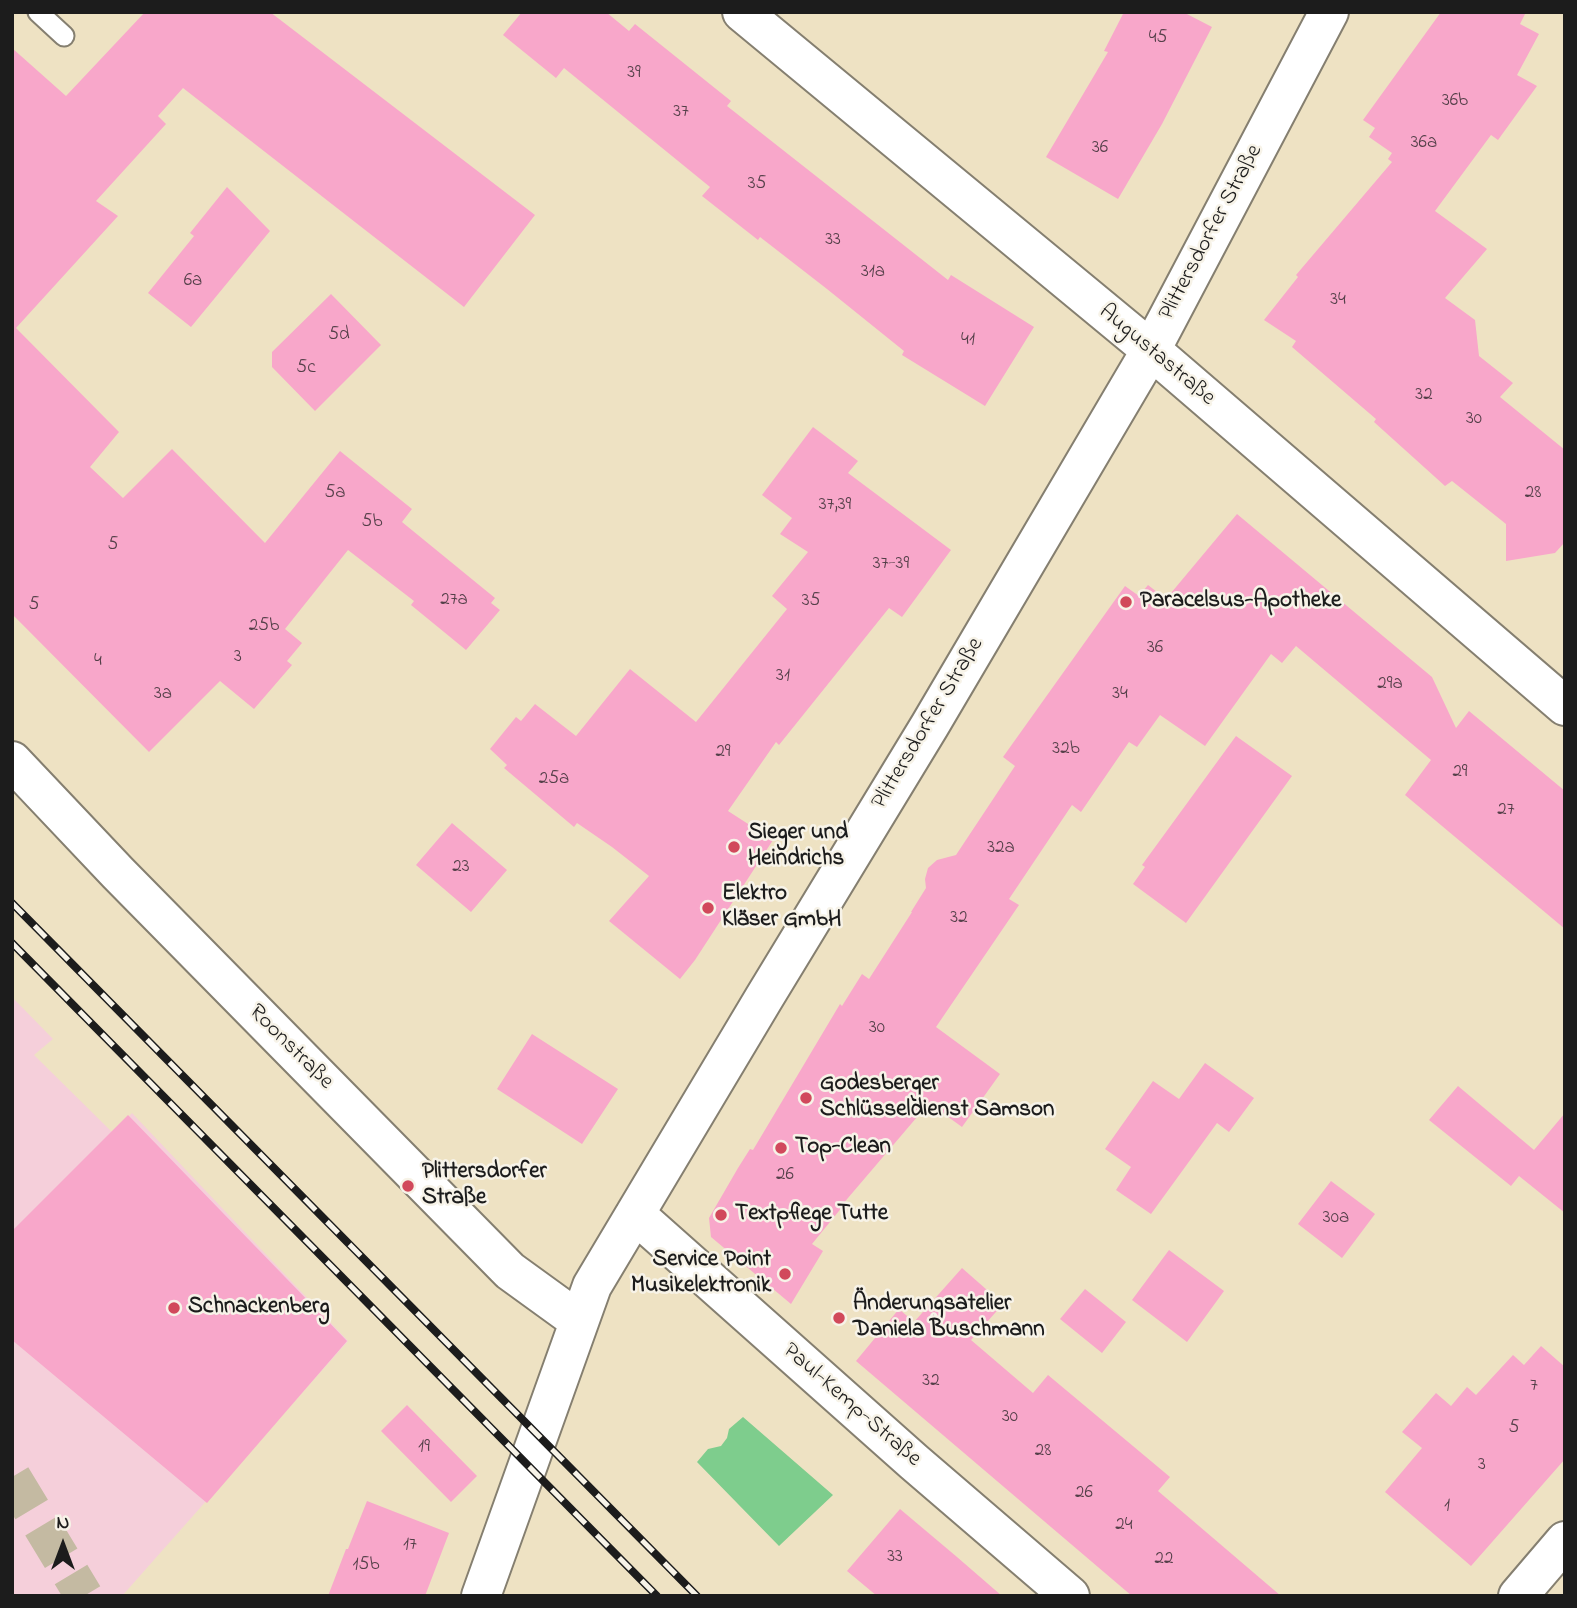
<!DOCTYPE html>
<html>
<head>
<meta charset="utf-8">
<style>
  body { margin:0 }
  #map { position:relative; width:1577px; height:1608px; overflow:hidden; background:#eee2c3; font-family:"Indie Flower",sans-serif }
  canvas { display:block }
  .frame { position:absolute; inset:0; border:14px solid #1c1c1c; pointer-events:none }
  .north { position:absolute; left:28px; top:1510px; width:70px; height:70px; -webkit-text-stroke:5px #f7f3e8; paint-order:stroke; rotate:0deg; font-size:19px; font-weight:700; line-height:28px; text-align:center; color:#1c1c1c }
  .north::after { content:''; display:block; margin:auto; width:24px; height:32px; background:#1c1c1c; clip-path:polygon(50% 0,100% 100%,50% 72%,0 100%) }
</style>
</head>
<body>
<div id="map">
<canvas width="1577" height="1608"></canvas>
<div class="frame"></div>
<div class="north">N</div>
</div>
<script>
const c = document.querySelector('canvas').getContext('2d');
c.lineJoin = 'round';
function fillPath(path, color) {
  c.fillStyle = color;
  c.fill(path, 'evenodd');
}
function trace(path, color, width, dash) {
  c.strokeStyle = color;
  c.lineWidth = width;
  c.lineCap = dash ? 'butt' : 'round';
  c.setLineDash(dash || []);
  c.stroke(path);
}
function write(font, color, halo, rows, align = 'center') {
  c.font = font + ' "Indie Flower",sans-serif';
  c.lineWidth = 5;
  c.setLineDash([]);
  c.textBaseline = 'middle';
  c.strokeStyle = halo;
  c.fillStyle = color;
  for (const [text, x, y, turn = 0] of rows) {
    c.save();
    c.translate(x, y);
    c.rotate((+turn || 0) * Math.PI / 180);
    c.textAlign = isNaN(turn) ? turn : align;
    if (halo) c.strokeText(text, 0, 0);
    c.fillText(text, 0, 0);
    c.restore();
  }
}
const built = new Path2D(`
  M12 997 53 1039 34 1055 113 1133 132 1113 348 1341 122 1596H12Z`);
const green = new Path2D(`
  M743 1417 833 1495 779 1546 697 1462 708 1449 721 1446 727 1438 729 1429Z`);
const building = new Path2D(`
  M145 12H270L535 215 464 307 183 88 158 116 166 124 96 201 118 216 16 328 119 432 90 467 123 498 172 449 265 543 340 451 412 509 402 522 495 598 491 603 500 610 466 650 411 605 414 601 348 550 285 629 302 643 287 661 292 665 254 709 220 681 149 752 12 614V48L66 96Z
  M522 12H606L629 31 635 24 731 101 727 106 948 280 951 275 1034 327 985 406 902 355 904 351 827 289 760 237 758 240 702 196 710 187 564 68 556 78 503 35Z
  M1124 12H1183L1212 27 1162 124 1118 199 1046 157 1108 52 1104 51Z
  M1441 12H1526L1520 24 1539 34 1517 75 1537 86 1498 140 1491 135 1435 211 1487 249 1445 298 1475 320 1479 356 1513 383 1500 397 1565 450V542L1555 553 1506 561V524L1452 481 1445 486 1374 422 1376 419 1292 347 1296 341 1264 320 1298 277 1296 275 1392 162 1388 159 1392 153 1369 137 1375 128 1363 120Z
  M227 187 270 231 191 327 148 293 194 236 190 233Z
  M331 294 381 345 315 411 272 367V352Z
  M813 427 858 461 848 473 951 550 902 617 889 608 779 745 776 742 728 811 773 840 695 960 680 979 609 921 649 876 612 847 577 823 574 827 504 768 507 765 490 749 516 717 521 721 535 704 576 736 630 669 696 722 787 609 772 596 808 552 780 534 792 518 762 495Z
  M1237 514 1432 677 1456 728 1469 711 1565 791V929L1405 795 1431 760 1296 646 1282 663 1271 654 1205 746 1160 715 1137 747 1129 742 1081 812 1072 805 1009 899 1019 905 936 1027 1000 1074 962 1127 929 1103 842 1205 843 1206 812 1244 823 1251 791 1304 711 1237 709 1218 738 1168 750 1149 753 1150 840 1004 842 1006 862 974 869 979 912 912H911L926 888 925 879 928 868 937 860 956 855 1015 766 1003 757 1125 586 1139 596 1148 585 1166 599Z
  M1236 736 1292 776 1186 923 1133 884 1145 867 1142 865Z
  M452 823 507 870 471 912 416 865Z
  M532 1034 618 1089 582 1144 497 1089Z
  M1205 1063 1254 1098 1229 1132 1217 1123 1151 1214 1116 1190 1131 1167 1105 1149 1153 1081 1179 1099Z
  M1458 1086 1534 1150 1565 1113V1213L1519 1176 1511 1186 1429 1120Z
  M128 1115 347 1341 207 1503 12 1340V1231Z
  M1331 1181 1375 1214 1342 1258 1298 1224Z
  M1169 1250 1224 1291 1187 1342 1132 1300Z
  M962 1268 1003 1304 971 1340 1033 1393 1048 1375 1170 1477 1158 1491 1281 1596H1132L856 1361 899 1309 914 1322Z
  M1085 1289 1126 1322 1102 1353 1060 1319Z
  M1541 1346 1565 1367V1459L1471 1566 1385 1492 1422 1448 1402 1432 1436 1393 1451 1406 1467 1387 1476 1395 1513 1355 1524 1365Z
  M407 1405 477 1476 451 1502 381 1431Z
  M367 1501 449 1533 425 1596H328L346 1549H348Z
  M900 1509 957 1557 1002 1596H877L847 1571Z`);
const primaryTunnel = new Path2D(`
  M12 1477 84 1596`);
const lane = new Path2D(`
  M38 12 64 36`);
const street = new Path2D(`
  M742 12 1151 350 1565 706
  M12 761 118 873 510 1271 579 1321
  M635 1214 914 1462 1070 1596
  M481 1596 592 1286 764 998 930 725 1151 350 1329 12
  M1518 1596 1565 1541`);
const rail = new Path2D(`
  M12 903 697 1596
  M12 943 657 1596`);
const markers = [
  [1126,602,7,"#d1495b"],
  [734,847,7,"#d1495b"],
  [708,908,7,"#d1495b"],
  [806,1098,7,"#d1495b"],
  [781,1148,7,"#d1495b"],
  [408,1186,7,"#d1495b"],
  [721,1215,7,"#d1495b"],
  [785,1274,7,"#d1495b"],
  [174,1308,7,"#d1495b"],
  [839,1318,7,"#d1495b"]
];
const numberNames = [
  ["45",1158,39],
  ["39",634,74],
  ["36b",1455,102],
  ["37",681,113],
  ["36a",1424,144],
  ["36",1100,149],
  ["35",757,185],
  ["33",833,241],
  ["31a",873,273],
  ["6a",193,282],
  ["34",1338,301],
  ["5d",339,336],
  ["41",968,341],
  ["5c",306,369],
  ["32",1424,396],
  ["30",1474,420],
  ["5a",335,494],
  ["28",1533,494],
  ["37,39",835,506],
  ["5b",372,523],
  ["5",113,546],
  ["37-39",891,565],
  ["27a",454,601],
  ["35",811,602],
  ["5",34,606],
  ["25b",264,627],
  ["36",1155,649],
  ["3",238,658],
  ["4",98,662],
  ["31",783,677],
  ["29a",1390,685],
  ["3a",163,695],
  ["34",1120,695],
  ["32b",1066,750],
  ["29",723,753],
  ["29",1460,773],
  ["25a",554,780],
  ["27",1506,811],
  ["32a",1001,849],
  ["23",461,868],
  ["32",959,919],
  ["30",877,1029],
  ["26",785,1176],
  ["30a",1336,1219],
  ["32",931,1382],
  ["7",1534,1387],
  ["30",1010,1418],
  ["5",1514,1429],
  ["19",424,1448],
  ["28",1043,1452],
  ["3",1482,1466],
  ["26",1084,1494],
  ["1",1447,1507],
  ["24",1124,1526],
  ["17",410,1546],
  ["33",895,1558],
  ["22",1164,1560],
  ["15b",366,1566]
];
const streetNames = [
  ["Plittersdorfer Straße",1212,233,-62],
  ["Augustastraße",1156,356,40],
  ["Plittersdorfer Straße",929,724,-59],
  ["Roonstraße",290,1048,45],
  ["Paul-Kemp-Straße",851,1406,41]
];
const poiNames = [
  ["Paracelsus-Apotheke",1140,602],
  ["Sieger und",748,834],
  ["Heindrichs",748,860],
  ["Elektro",722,895],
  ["Kläser GmbH",722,921],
  ["Godesberger",820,1085],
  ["Schlüsseldienst Samson",820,1111],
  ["Top-Clean",795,1148],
  ["Plittersdorfer",422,1173],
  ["Straße",422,1199],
  ["Textpflege Tutte",735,1215],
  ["Service Point",771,1261,"right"],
  ["Musikelektronik",771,1287,"right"],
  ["Änderungsatelier",853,1305],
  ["Daniela Buschmann",853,1331],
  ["Schnackenberg",188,1308]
];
fillPath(built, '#f5cfda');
fillPath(green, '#7ecd8d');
fillPath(building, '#f8a7ca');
trace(primaryTunnel, '#c4baa2', 38, [38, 19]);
trace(lane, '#857f70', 23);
trace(street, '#857f70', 42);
trace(lane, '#fff', 19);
trace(street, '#fff', 38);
trace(rail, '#1c1c1c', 8);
trace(rail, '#f7f3e8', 5, [16]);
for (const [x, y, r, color] of markers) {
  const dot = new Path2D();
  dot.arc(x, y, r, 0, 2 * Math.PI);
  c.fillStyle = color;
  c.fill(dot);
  trace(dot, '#f7f3e8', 2.5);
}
write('19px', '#533f48', null, numberNames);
write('23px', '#1c1c1c', '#f7f3e8', streetNames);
write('bold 23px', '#1c1c1c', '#f7f3e8', poiNames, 'left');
</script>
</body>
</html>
